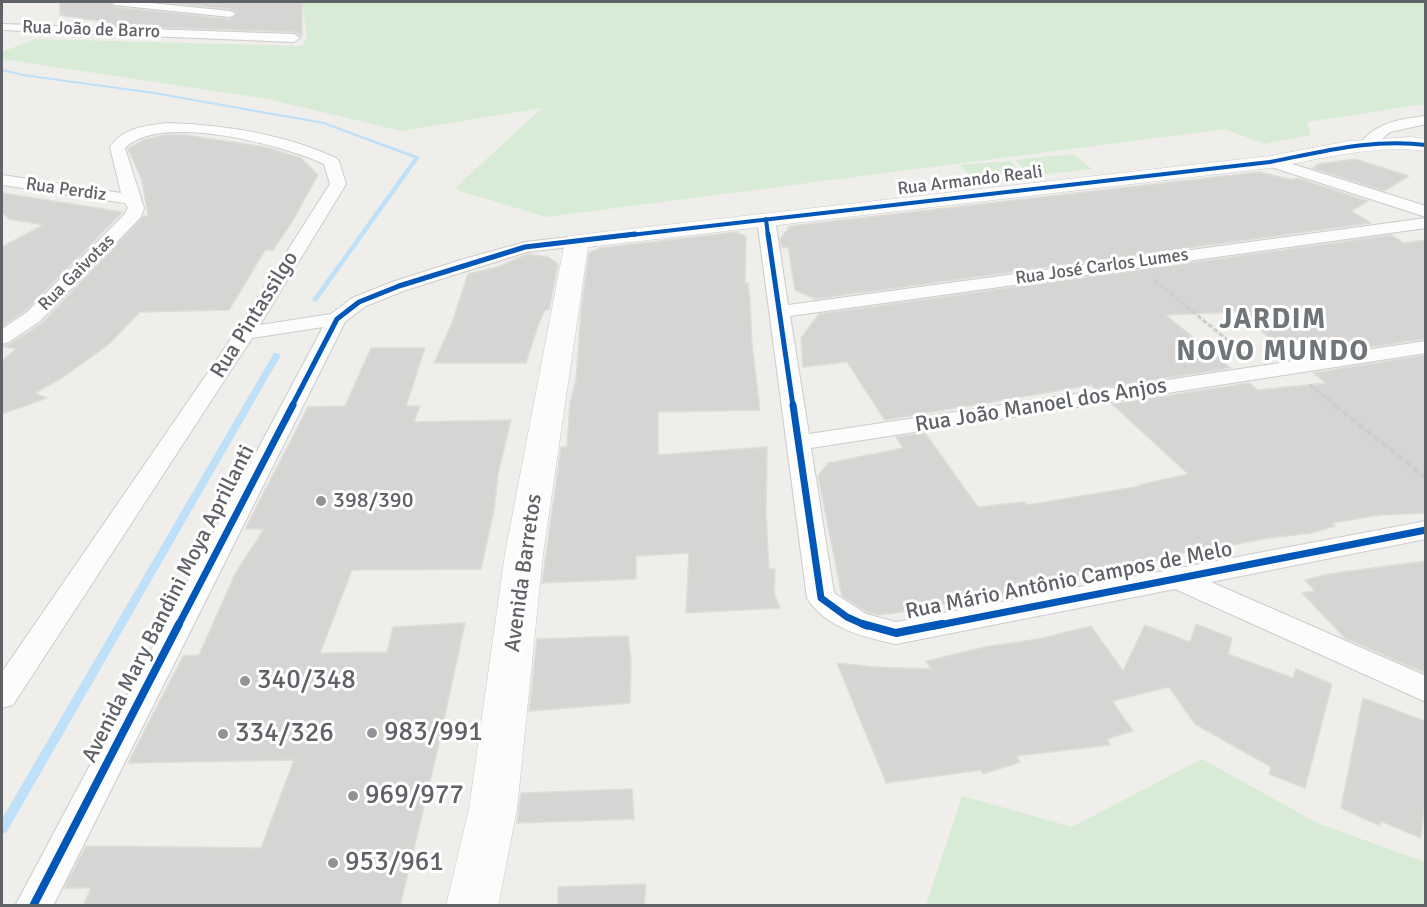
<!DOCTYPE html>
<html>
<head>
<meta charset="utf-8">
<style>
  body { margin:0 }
  #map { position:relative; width:1427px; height:907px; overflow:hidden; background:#efeeea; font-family:Signika,sans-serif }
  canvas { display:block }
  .frame { position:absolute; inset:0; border:3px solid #5f6368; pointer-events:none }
</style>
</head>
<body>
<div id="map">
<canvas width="1427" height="907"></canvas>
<div class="frame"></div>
</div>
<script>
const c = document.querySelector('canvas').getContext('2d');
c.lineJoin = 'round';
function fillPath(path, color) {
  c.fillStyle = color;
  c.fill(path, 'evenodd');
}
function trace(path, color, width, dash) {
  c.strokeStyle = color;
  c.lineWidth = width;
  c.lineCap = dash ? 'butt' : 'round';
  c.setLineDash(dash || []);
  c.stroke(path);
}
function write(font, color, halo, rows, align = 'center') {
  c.font = font + ' Signika,sans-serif';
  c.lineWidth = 6;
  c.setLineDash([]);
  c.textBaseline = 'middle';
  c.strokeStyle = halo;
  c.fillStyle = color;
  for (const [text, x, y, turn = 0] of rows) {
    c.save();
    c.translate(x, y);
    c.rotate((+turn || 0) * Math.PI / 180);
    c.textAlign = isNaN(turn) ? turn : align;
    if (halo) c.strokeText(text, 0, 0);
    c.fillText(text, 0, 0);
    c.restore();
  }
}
const green = new Path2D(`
  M302 2H1425V104L1307 122 1311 135 1264 144 1225 129 546 217 454 189 542 108 401 131 268 99 2 59V52L35 39 302 46 307 36Z
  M1073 154 1092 169 1031 176 1015 160Z
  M1010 161 1027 178 978 184 960 165Z
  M1202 759 1317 823 1425 862V905H926L962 796 1072 827Z`);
const stream = new Path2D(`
  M2 69 23 74 154 92 324 122 420 157 317 301 315 302 312 300 414 158 323 124 154 94 23 76 2 71Z
  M274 353H277L281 355 6 833 2 834V819Z`);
const building = new Path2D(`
  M60 2H108L115 7 230 19 238 13 230 9 158 2H302V36L294 32 114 26 108 24 111 23 60 15Z
  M165 135H185L265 147 301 158 318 175 292 222 273 250H265L229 310 140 312 108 345 62 378 35 393 47 398 2 414V361L16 349 2 346 10 344 42 323 144 216H148L142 180 128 149 143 140Z
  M1355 159 1409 176 1384 191 1312 168 1319 164Z
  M1259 172 1293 180 1297 178 1368 201 1351 211 1371 223 815 299 795 290 788 247 782 248 780 239 790 226Z
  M2 193 123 212 25 311 2 327V247L43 225 9 219 2 212Z
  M737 232 746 237 745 283H748L750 300 752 344 760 410 658 412V455L767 447 766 514 769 569H775L774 593 780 608 686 613 689 553 636 556V579L542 583 561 447H567L570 402 576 381 581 310 589 253 600 248Z
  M1391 235 1404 243 1425 240V339L1295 358 1237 312 1166 315 1231 368 1095 389 1092 385 885 420 847 362 803 367 801 338 819 314Z
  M527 254 548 257 558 264 549 310H545L539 323 526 363H434L452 323 468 274 498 267Z
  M371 348H425L406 406H420L414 422 511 420 498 474 494 510 481 569 352 570 320 653 387 652 393 627 465 623 435 761 400 906H83L91 888H64L86 846 261 848 294 760 128 763 183 656 199 655 236 572 264 529H245L308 407 345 406Z
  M1425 355V513L1381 515 1332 523 1335 526 1312 533 1269 538 1222 547 1224 549 1172 554 1175 558 1078 577 1079 578 1052 581 1003 596 974 597 919 610 879 615 867 612 842 596 818 476 828 463 903 448 896 437 925 433 978 507 1025 502 1027 505 1141 486 1139 485 1188 474 1112 404 1249 383 1258 390 1326 383 1313 373Z
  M1425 561V673L1345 638 1302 593 1315 591 1305 580 1328 574Z
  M1196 624 1232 638 1228 654 1293 678 1296 669 1332 684 1305 788 1269 774 1271 767 1195 724 1169 687 1112 701 1133 731 1107 739 1110 745 1016 756 1020 762 983 774 981 770 886 783 837 663 874 667 931 669 926 661 985 647 1038 639 1091 626 1123 671 1145 625 1190 642Z
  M628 636 631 661 630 703 529 711 537 639Z
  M1363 698 1425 721V797L1421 838 1380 821V826L1341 808Z
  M632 789 634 819 517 823 521 793Z
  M646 884 644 906H558V887Z`);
const pathFar1 = new Path2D(`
  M1154 280 1246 355
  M1310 385 1337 406`);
const path = new Path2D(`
  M1335 405 1426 478`);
const street = new Path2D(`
  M110 2H141L230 11 236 14 230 17 115 5Z
  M2 24 294 34 300 38 294 42 2 30Z
  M1426 116V124L1390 132 1370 149 1365 150 1358 146C1375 123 1398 119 1426 116Z
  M168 123C226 125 284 134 336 158L339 161 346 184 260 325 331 314 352 298 392 282 464 259 525 242 577 236 583 237 586 241 583 245 577 246 527 252 406 290 366 306 345 322 53 906H15L323 327 252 338 13 705 2 708V672L235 333 330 184 324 164C284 145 159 112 125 148L144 208 141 217 40 321 9 342 2 344V329L26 313 124 215 128 208 125 203 2 185V175L121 193 110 147C124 127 145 126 168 123Z
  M1270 157 1426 206V217L1265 165 1262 162Z
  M766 214 772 215 775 219 788 305 1426 218V228L790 316 809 434 1426 341V353L811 448 834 593 866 614 896 622 1426 521V539L1211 582 1426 676V702L1175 589 896 644C865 638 824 627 807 598L757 219 760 215Z`);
const secondary = new Path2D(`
  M1411 137 1426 139V151C1374 144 1321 159 1270 168L588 247 543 554 517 809 498 906H446L469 809 505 554 565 241 568 236 1270 156 1349 141Z`);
const cyclewayFar3 = new Path2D(`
  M766 219 768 236
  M622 236 1270 162C1321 152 1374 138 1426 145`);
const cyclewayFar2 = new Path2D(`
  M768 234 793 406
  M292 406 337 319 359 302 399 286 525 247 635 234`);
const cyclewayFar1 = new Path2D(`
  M793 405 821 598 847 617 867 626
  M178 626 293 405
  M934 626 1426 530`);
const cycleway = new Path2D(`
  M863 624 896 633 942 624
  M33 906 179 624`);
const markers = [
  [321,501,6,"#919496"],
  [245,681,6,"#919496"],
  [372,733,6,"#919496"],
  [223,734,6,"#919496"],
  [353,796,6,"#919496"],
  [333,863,6,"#919496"]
];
const farStreetnames = [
  ["Rua João de Barro",91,30,2],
  ["Rua Armando Reali",970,181,-7],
  ["Rua Perdiz",66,190,8],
  ["Rua José Carlos Lumes",1102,267,-8],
  ["Rua Gaivotas",77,273,-45]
];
const streetNames = [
  ["Rua Pintassilgo",255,315,-58],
  ["Rua João Manoel dos Anjos",1041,406,-9],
  ["Avenida Barretos",524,573,-82],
  ["Rua Mário Antônio Campos de Melo",1069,581,-11],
  ["Avenida Mary Bandini Moya Aprillanti",169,604,-63]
];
const poiNames = [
  ["398/390",333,501]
];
const nearPoinames = [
  ["340/348",257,681],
  ["983/991",384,733],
  ["334/326",235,734],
  ["969/977",365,796],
  ["953/961",345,863]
];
const districtNames = [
  ["JARDIM",1273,321],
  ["NOVO MUNDO",1273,353]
];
fillPath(green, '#d8ebd6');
fillPath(stream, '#bfe0f9');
fillPath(building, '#d6d5d3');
trace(building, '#deddd9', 1.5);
trace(street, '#cbcccc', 2);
trace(secondary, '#cacacb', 1);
trace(pathFar1, '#cacfcc', 3, [5, 2]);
trace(path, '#cacfcc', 4, [7, 3]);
fillPath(street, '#fdfcfc');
fillPath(secondary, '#fdfcfc');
trace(cyclewayFar3, '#0057b8', 4);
trace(cyclewayFar2, '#0057b8', 5);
trace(cyclewayFar1, '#0057b8', 7);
trace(cycleway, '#0057b8', 8);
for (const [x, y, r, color] of markers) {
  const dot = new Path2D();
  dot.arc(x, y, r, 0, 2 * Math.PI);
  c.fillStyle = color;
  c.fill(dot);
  trace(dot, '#fff', 2);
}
write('18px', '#5f6368', '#fff', farStreetnames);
write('22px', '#5f6368', '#fff', streetNames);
write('22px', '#5f6368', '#fff', poiNames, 'left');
write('27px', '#5f6368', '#fff', nearPoinames, 'left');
c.letterSpacing = '1.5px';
write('bold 28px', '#70757a', '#fff', districtNames);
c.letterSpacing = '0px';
</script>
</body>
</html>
